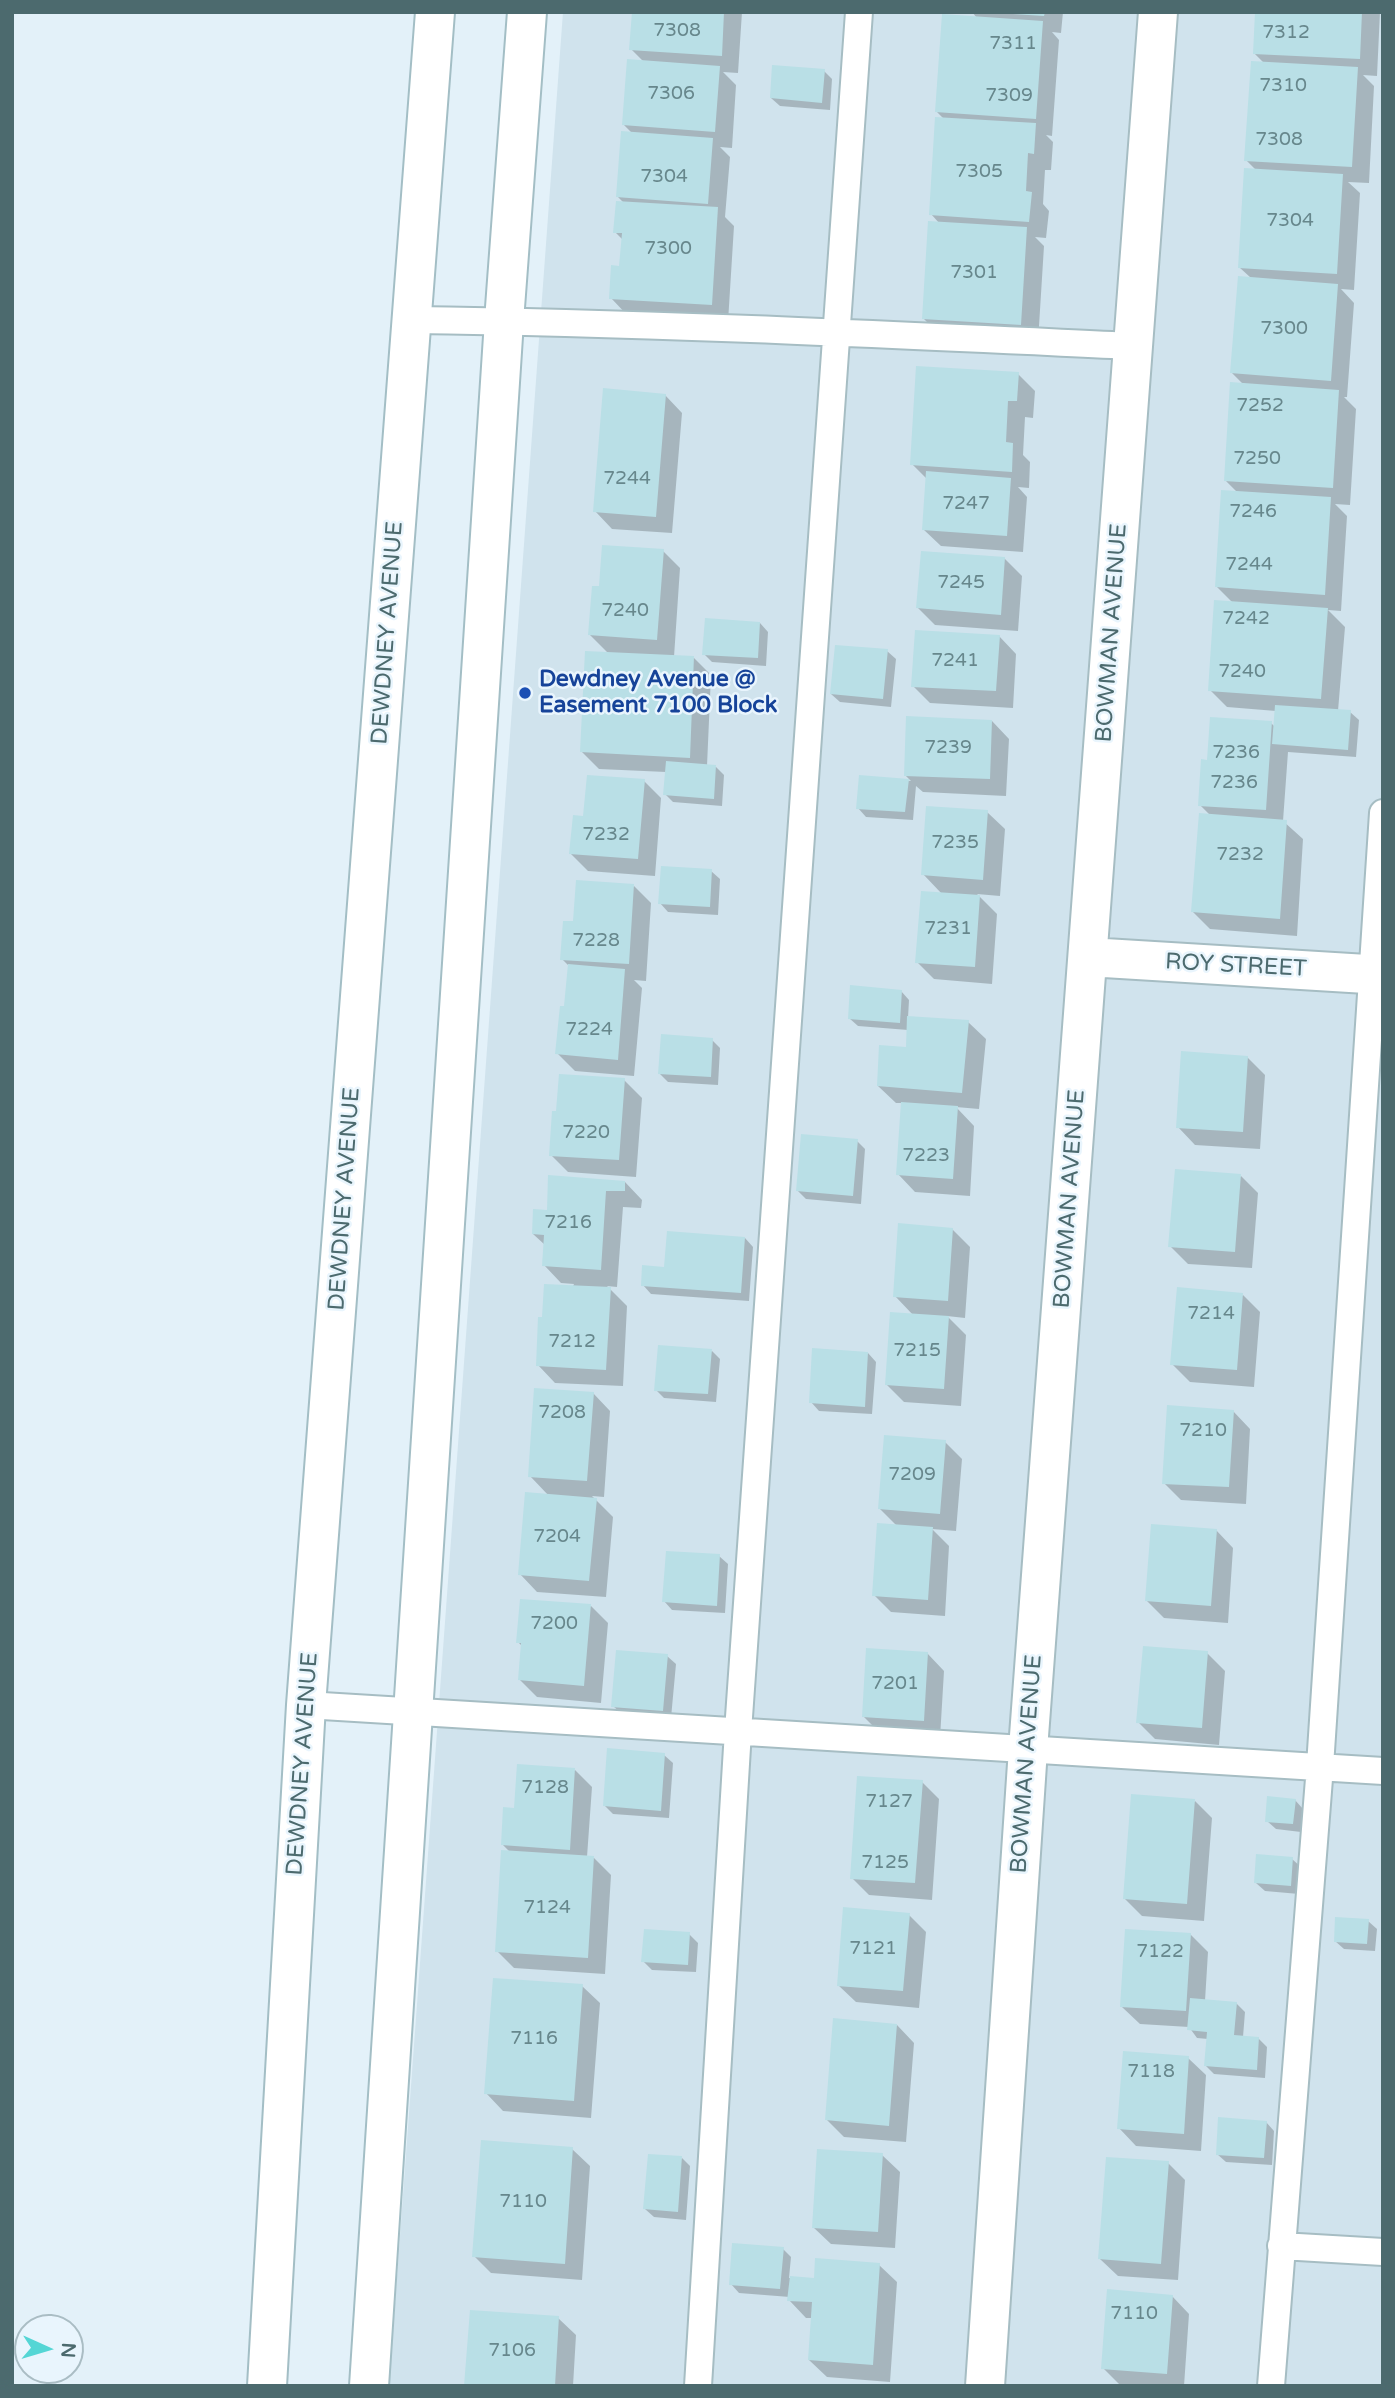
<!DOCTYPE html>
<html>
<head>
<meta charset="utf-8">
<style>
  body { margin:0 }
  #map { position:relative; width:1395px; height:2398px; overflow:hidden; background:#e3f1f9; font-family:"Varela Round",sans-serif }
  canvas { display:block }
  .frame { position:absolute; inset:0; border:14px solid #4c6a6e; pointer-events:none }
  .north { position:absolute; left:14px; top:2314px; width:70px; height:70px; box-sizing:border-box; background:#e9f5fd; border:2px solid #aabdc4; border-radius:50%; rotate:94deg; font-size:19px; font-weight:700; line-height:28px; text-align:center; color:#4c6a6e }
  .north::after { content:''; display:block; margin:auto; width:24px; height:32px; background:#55d6d5; clip-path:polygon(50% 0,100% 100%,50% 72%,0 100%) }
</style>
</head>
<body>
<div id="map">
<canvas width="1395" height="2398"></canvas>
<div class="frame"></div>
<div class="north">N</div>
</div>
<script>
const c = document.querySelector('canvas').getContext('2d');
c.lineJoin = 'round';
function fillPath(path, color) {
  c.fillStyle = color;
  c.fill(path, 'evenodd');
}
function trace(path, color, width, dash) {
  c.strokeStyle = color;
  c.lineWidth = width;
  c.lineCap = dash ? 'butt' : 'round';
  c.setLineDash(dash || []);
  c.stroke(path);
}
function write(font, color, halo, rows, align = 'center') {
  c.font = font + ' "Varela Round",sans-serif';
  c.lineWidth = 5;
  c.setLineDash([]);
  c.textBaseline = 'middle';
  c.strokeStyle = halo;
  c.fillStyle = color;
  for (const [text, x, y, turn = 0] of rows) {
    c.save();
    c.translate(x, y);
    c.rotate((+turn || 0) * Math.PI / 180);
    c.textAlign = isNaN(turn) ? turn : align;
    if (halo) c.strokeText(text, 0, 0);
    c.fillText(text, 0, 0);
    c.restore();
  }
}
const residential = new Path2D(`
  M563 12H1383V2386H389Z`);
const shadow = new Path2D(`
  M634 12H742L738 73 723 72 736 85 732 148 720 147 730 157 725 217 734 226 728 322 628 316 611 298 621 268 623 240 615 232 624 203 618 197 633 134 624 125 644 62 631 49Z
  M972 12H1063L1061 33 1052 32 1059 40 1052 136 1046 135 1053 142 1051 170H1045L1043 204 1049 211 1046 238 1035 237 1044 246 1038 342 941 336 923 318 940 224 931 214 944 119 937 112 977 18Z
  M1257 12H1380L1377 76 1363 75 1374 86 1369 183 1348 182 1360 193 1354 290 1341 289 1354 303 1347 397H1344L1356 409 1350 505 1335 504 1347 516 1341 611 1328 610 1345 627 1338 711 1350 712 1359 720 1356 757 1288 752 1283 821 1303 839 1297 936 1210 929 1193 912 1211 816 1200 805 1209 761 1271 723 1275 727 1276 711 1227 707 1210 690 1233 603 1217 587 1238 493 1226 481 1244 385 1232 373 1251 278 1239 267 1257 171 1246 160 1265 64 1254 53Z
  M824 71 832 79 830 110 780 106 771 98Z
  M1018 374 1035 391 1033 418 1025 417 1023 455 1030 462 1029 488 1018 487 1027 497 1023 552 941 546 923 529 927 479 912 464Z
  M665 395 682 413 672 533 612 529 595 511Z
  M663 551 680 568 674 657 694 658 711 675 707 766 716 767 724 775 722 806 673 802 665 794 666 772 599 769 582 752 609 654 590 635 601 588Z
  M1004 558 1022 576 1018 631 935 625 918 608Z
  M760 623 768 632 766 666 712 662 704 654Z
  M999 636 1016 654 1013 708 930 703 913 686Z
  M887 651 896 659 891 707 840 702 831 694Z
  M992 721 1009 739 1006 796 923 792 916 786 913 820 866 817 858 808 861 777 911 781 905 775Z
  M644 781 661 798 655 876 588 871 571 854 585 818Z
  M987 812 1005 829 1000 896 977 894 997 914 992 984 934 979 917 962 942 894 923 874Z
  M711 871 720 879 718 915 668 912 660 903Z
  M634 886 651 903 646 981 634 980 642 988 634 1076 575 1071 557 1053 565 1008 569 966 562 959Z
  M901 991 909 1000 908 1018 968 1022 986 1039 979 1109 956 1107 974 1126 970 1196 915 1192 898 1174 903 1103H896L878 1086 908 1049V1030L858 1026 849 1018Z
  M712 1040 720 1048 718 1085 668 1082 660 1074Z
  M1247 1057 1265 1075 1260 1149 1195 1145 1178 1127Z
  M624 1080 642 1098 636 1177 568 1172 551 1155Z
  M857 1141 865 1149 861 1204 806 1199 797 1190Z
  M1241 1176 1258 1193 1252 1268 1188 1264 1170 1246Z
  M625 1182 642 1200 641 1208 623 1207 617 1287 607 1286 627 1306 623 1386 555 1383 538 1365 574 1284 561 1283 544 1265 545 1245 533 1234 548 1212Z
  M952 1229 970 1247 965 1318 947 1316 966 1335 961 1406 904 1402 886 1384 914 1316 895 1296Z
  M745 1238 753 1247 749 1301 651 1294 643 1285 666 1269Z
  M1243 1295 1260 1312 1254 1387 1190 1382 1172 1364Z
  M712 1351 720 1359 716 1402 664 1398 656 1390Z
  M868 1353 876 1362 872 1414 819 1411 811 1402Z
  M593 1393 610 1411 604 1497 592 1496 613 1517 606 1597 537 1592 520 1574 549 1496 530 1476Z
  M1233 1411 1250 1429 1246 1504 1181 1500 1164 1483Z
  M945 1442 962 1459 956 1531 932 1529 949 1546 945 1616 891 1612 874 1595 897 1526 880 1509Z
  M1216 1530 1233 1548 1228 1623 1164 1618 1147 1601Z
  M719 1556 728 1564 725 1613 672 1610 664 1601Z
  M591 1606 608 1623 601 1703 537 1697 520 1680 523 1647 518 1642Z
  M927 1653 944 1671 940 1738 881 1734 864 1717Z
  M1207 1653 1225 1671 1219 1745 1155 1739 1138 1722Z
  M667 1656 676 1664 671 1718 622 1714 613 1706Z
  M664 1755 673 1763 669 1818 613 1814 605 1806Z
  M575 1770 592 1787 587 1857 594 1858 611 1875 605 1974 514 1968 497 1951 510 1852 503 1845 516 1810Z
  M922 1782 939 1799 932 1900 869 1895 852 1878Z
  M1295 1800 1303 1809 1301 1832 1276 1829 1267 1821Z
  M1195 1801 1212 1818 1204 1921 1142 1916 1125 1899Z
  M1292 1859 1301 1867 1299 1894 1265 1891 1256 1883Z
  M909 1915 926 1932 919 2008 856 2002 838 1985Z
  M1368 1921 1377 1929 1375 1951 1344 1949 1335 1941Z
  M689 1934 698 1943 696 1972 652 1970 643 1961Z
  M1190 1934 1208 1952 1205 2001 1236 2003 1245 2012 1243 2037 1258 2038 1267 2047 1265 2078 1214 2074 1206 2066 1208 2039 1197 2038 1189 2027 1140 2024 1122 2007Z
  M582 1986 600 2003 591 2118 503 2111 486 2093Z
  M897 2025 914 2043 906 2142 844 2137 827 2120Z
  M1188 2058 1206 2075 1201 2151 1136 2146 1119 2128Z
  M1266 2122 1274 2131 1272 2165 1226 2162 1217 2154Z
  M572 2149 590 2166 582 2280 491 2273 474 2256Z
  M882 2155 900 2172 895 2248 831 2244 813 2227Z
  M682 2158 690 2166 686 2220 654 2217 645 2209Z
  M1168 2163 1185 2180 1178 2280 1118 2276 1100 2259Z
  M783 2249 791 2257 789 2278 816 2280 879 2265 897 2282 890 2382 827 2377 809 2360 812 2318H806L789 2300 790 2297 739 2293 731 2284Z
  M1172 2296 1189 2314 1184 2386 1120 2385 1103 2368Z
  M558 2318 576 2335 573 2386H466Z`);
const building = new Path2D(`
  M632 12H724L722 56 629 50Z
  M1013 12H1045L1044 16 1013 14Z
  M1255 12H1362L1360 59 1253 54Z
  M942 14 1043 21 1036 119 935 112Z
  M627 59 720 66 715 132 622 125Z
  M1251 61 1358 67 1352 167 1244 161Z
  M772 65 825 69 822 103 770 98Z
  M935 117 1036 123 1034 154 1028 153 1026 191 1032 192 1029 222 929 215Z
  M621 131 713 138 708 204 616 197Z
  M1244 168 1343 174 1337 274 1238 268Z
  M616 201 718 207 712 305 609 299 611 265 619 266 622 233H613Z
  M928 221 1027 227 1021 325 922 319Z
  M1238 276 1338 284 1331 381 1230 373Z
  M916 366 1019 372 1017 401H1008L1006 442 1013 443 1012 472 910 465Z
  M1230 382 1339 390 1333 488 1224 481Z
  M603 388 666 394 656 517 593 512Z
  M926 471 1011 478 1007 536 922 530Z
  M1221 490 1331 497 1325 595 1215 587Z
  M602 545 664 549 657 640 588 635 592 586H599Z
  M921 551 1005 557 1001 615 916 608Z
  M1214 600 1328 608 1321 699 1208 691Z
  M705 618 760 622 758 658 702 655Z
  M915 630 1000 635 996 691 911 687Z
  M835 645 888 649 883 699 830 694Z
  M585 651 694 656 690 758 580 752Z
  M1275 705 1351 710 1348 750 1272 744Z
  M906 716 992 720 990 779 904 776Z
  M1210 717 1272 721 1266 810 1198 806 1201 759 1207 760Z
  M666 761 716 765 714 799 663 795Z
  M587 775 645 779 638 859 569 854 573 815 583 816Z
  M859 775 909 779 905 812 856 809Z
  M926 806 988 810 983 880 921 875Z
  M1199 813 1287 820 1280 919 1191 912Z
  M661 866 712 869 710 907 658 904Z
  M576 880 634 884 629 964 560 960 563 921H573Z
  M921 891 980 895 975 967 915 963Z
  M568 964 625 969 618 1060 555 1054 560 1006H564Z
  M850 985 902 990 900 1023 848 1019Z
  M907 1016 969 1020 962 1093 877 1086 879 1045 906 1047Z
  M661 1034 713 1038 711 1077 658 1074Z
  M1181 1051 1248 1056 1243 1132 1176 1128Z
  M559 1074 625 1078 619 1160 549 1156 552 1111H556Z
  M901 1102 958 1106 953 1179 896 1175Z
  M801 1134 858 1139 853 1196 796 1191Z
  M1175 1169 1241 1174 1235 1252 1168 1247Z
  M548 1175 625 1181V1191H606L601 1270 542 1266 544 1235 532 1234 533 1209 547 1210Z
  M898 1223 953 1228 948 1301 893 1297Z
  M667 1231 745 1237 741 1293 641 1286 642 1265 664 1267Z
  M544 1284 611 1287 606 1370 536 1366 538 1317H542Z
  M1177 1287 1243 1293 1237 1370 1170 1365Z
  M890 1312 949 1316 944 1389 885 1385Z
  M658 1345 712 1349 708 1394 654 1391Z
  M812 1348 868 1352 865 1407 809 1403Z
  M534 1388 594 1392 587 1481 528 1477Z
  M1167 1405 1234 1410 1229 1487 1162 1484Z
  M884 1435 946 1440 940 1514 878 1509Z
  M525 1492 597 1498 589 1581 518 1575Z
  M877 1523 933 1527 928 1600 872 1596Z
  M1151 1524 1217 1529 1211 1606 1145 1601Z
  M666 1551 720 1554 717 1606 662 1602Z
  M520 1599 591 1604 584 1686 518 1680 521 1643H516Z
  M1143 1646 1208 1651 1202 1728 1136 1723Z
  M866 1648 928 1652 924 1721 862 1717Z
  M616 1650 668 1654 663 1711 611 1707Z
  M607 1748 665 1753 661 1811 603 1806Z
  M517 1764 575 1768 570 1850 501 1845 503 1807 514 1808Z
  M857 1776 923 1780 915 1883 850 1879Z
  M1131 1794 1195 1799 1187 1904 1123 1899Z
  M1267 1796 1296 1799 1293 1824 1265 1822Z
  M501 1850 594 1856 588 1958 495 1952Z
  M1256 1854 1293 1857 1291 1886 1254 1883Z
  M843 1907 910 1913 903 1991 837 1986Z
  M1335 1917 1369 1919 1367 1944 1334 1942Z
  M644 1929 690 1932 688 1965 641 1962Z
  M1125 1929 1191 1933 1186 2011 1120 2007Z
  M493 1978 583 1984 574 2101 484 2094Z
  M1190 1998 1237 2002 1234 2035 1259 2037 1257 2070 1204 2066 1207 2032 1187 2030Z
  M833 2018 897 2024 889 2126 825 2120Z
  M1123 2051 1189 2056 1184 2134 1117 2129Z
  M1218 2117 1267 2121 1264 2158 1216 2155Z
  M481 2140 573 2147 565 2264 472 2257Z
  M817 2149 883 2153 878 2232 812 2228Z
  M648 2154 682 2156 678 2212 643 2209Z
  M1106 2157 1169 2161 1161 2264 1098 2259Z
  M732 2243 784 2247 780 2289 729 2285Z
  M815 2258 880 2263 873 2365 808 2360 812 2302 787 2301 790 2276 814 2278Z
  M1107 2289 1173 2295 1167 2374 1101 2369Z
  M470 2310 559 2316 555 2386H464Z`);
const lane = new Path2D(`
  M412 320C653 323 893 335 1133 346
  M306 1705 1383 1771
  M1281 2246 1383 2252
  M698 2386 738 1731 859 12
  M1271 2386 1320 1766 1383 813`);
const street = new Path2D(`
  M1088 957 1383 975
  M985 2386 1028 1749 1158 12`);
const secondary = new Path2D(`
  M267 2386 306 1705 435 12
  M369 2386 504 321 527 12`);
const markers = [
  [525,693,7,"#1a4fb4"]
];
const numberNames = [
  ["7308",677,31],
  ["7312",1286,33],
  ["7311",1013,44],
  ["7310",1283,86],
  ["7306",671,94],
  ["7309",1009,96],
  ["7308",1279,140],
  ["7305",979,172],
  ["7304",664,177],
  ["7304",1290,221],
  ["7300",668,249],
  ["7301",974,273],
  ["7300",1284,329],
  ["7252",1260,406],
  ["7250",1257,459],
  ["7244",627,479],
  ["7247",966,504],
  ["7246",1253,512],
  ["7244",1249,565],
  ["7245",961,583],
  ["7240",625,611],
  ["7242",1246,619],
  ["7241",955,661],
  ["7240",1242,672],
  ["7239",948,748],
  ["7236",1236,753],
  ["7236",1234,783],
  ["7232",606,835],
  ["7235",955,843],
  ["7232",1240,855],
  ["7231",948,929],
  ["7228",596,941],
  ["7224",589,1030],
  ["7220",586,1133],
  ["7223",926,1156],
  ["7216",568,1223],
  ["7214",1211,1314],
  ["7212",572,1342],
  ["7215",917,1351],
  ["7208",562,1413],
  ["7210",1203,1431],
  ["7209",912,1475],
  ["7204",557,1537],
  ["7200",554,1624],
  ["7201",895,1684],
  ["7128",545,1788],
  ["7127",889,1802],
  ["7125",885,1863],
  ["7124",547,1908],
  ["7121",873,1949],
  ["7122",1160,1952],
  ["7116",534,2039],
  ["7118",1151,2072],
  ["7110",523,2202],
  ["7110",1134,2314],
  ["7106",512,2351]
];
const streetNames = [
  ["DEWDNEY AVENUE",388,633,-86],
  ["BOWMAN AVENUE",1112,633,-86],
  ["ROY STREET",1236,966,3],
  ["DEWDNEY AVENUE",345,1199,-86],
  ["BOWMAN AVENUE",1070,1199,-86],
  ["DEWDNEY AVENUE",303,1764,-86],
  ["BOWMAN AVENUE",1027,1764,-86]
];
const transitNames = [
  ["Dewdney Avenue @",539,680],
  ["Easement 7100 Block",539,706]
];
fillPath(residential, '#d0e3ed');
fillPath(shadow, '#0003');
fillPath(building, '#b9dfe6');
trace(lane, '#a6bdc3', 30);
trace(street, '#a6bdc3', 42);
trace(secondary, '#a3bec5', 42);
trace(lane, '#fff', 26);
trace(street, '#fff', 38);
trace(secondary, '#fff', 38);
for (const [x, y, r, color] of markers) {
  const dot = new Path2D();
  dot.arc(x, y, r, 0, 2 * Math.PI);
  c.fillStyle = color;
  c.fill(dot);
  trace(dot, '#e9f5fd', 2.5);
}
write('19px', '#67878c', null, numberNames);
write('23px', '#4c6a6e', '#e9f5fd', streetNames);
write('bold 23px', '#164399', '#e9f5fd', transitNames, 'left');
</script>
</body>
</html>
